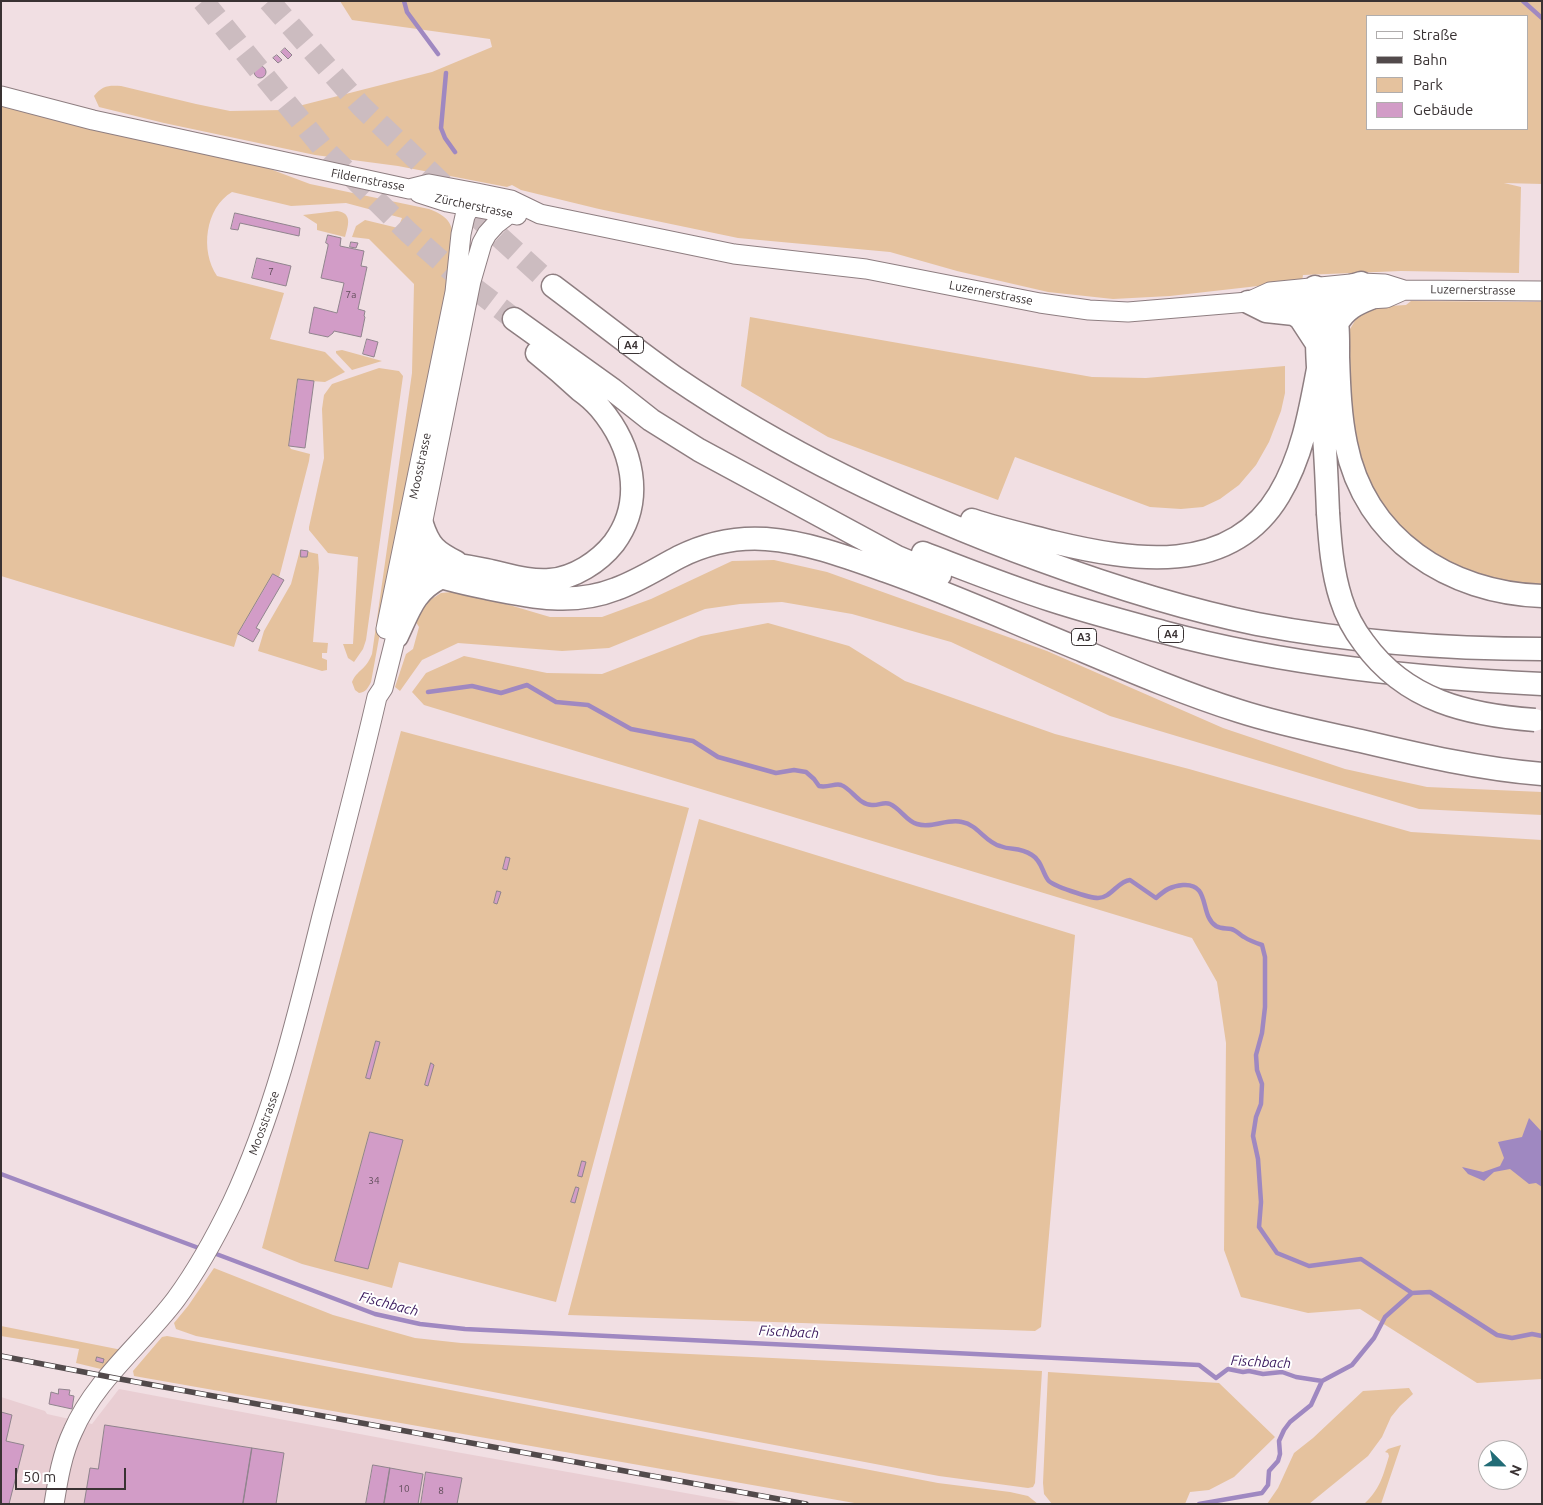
<!DOCTYPE html>
<html>
<head>
<meta charset="utf-8">
<style>
  body { margin:0 }
  #map { position:relative; width:1543px; height:1505px; overflow:hidden; background:#f1dfe3; font-family:Ubuntu,sans-serif }
  canvas { display:block }
  .frame { position:absolute; inset:0; border:2px solid #393233; pointer-events:none }
  .legend { position:absolute; left:1366px; top:15px; width:162px; height:115px; box-sizing:border-box; background:#fff; border:1px solid #b0adad; margin:0; padding:6px 9px; list-style:none; font-size:15px; color:#393233 }
  .legend li { display:flex; align-items:center; gap:10px; height:25px }
  .legend b { width:25px; border:1px solid #b0adad }
  .north { position:absolute; left:1478px; top:1440px; width:50px; height:50px; box-sizing:border-box; background:#fff; border:1px solid #b0adad; border-radius:50%; rotate:113deg; font-size:14px; font-weight:700; line-height:20px; text-align:center; color:#393233 }
  .north::after { content:''; display:block; margin:auto; width:18px; height:22px; background:#226c76; clip-path:polygon(50% 0,100% 100%,50% 72%,0 100%) }
  .scale { position:absolute; left:15px; top:1468px; width:111px; height:22px; box-sizing:border-box; border:2px solid #393233; border-top:0; padding-left:6px; font-size:15px; line-height:18px; white-space:nowrap; color:#393233; -webkit-text-stroke:4px #fff; paint-order:stroke }
</style>
</head>
<body>
<div id="map">
<canvas width="1543" height="1505"></canvas>
<div class="frame"></div>
<ul class="legend">
<li><b style="height:6px;background:#fff"></b>Straße</li>
<li><b style="height:6px;background:#524a4b"></b>Bahn</li>
<li><b style="height:14px;background:#e5c29e"></b>Park</li>
<li><b style="height:14px;background:#d29cc7"></b>Gebäude</li>
</ul>
<div class="north">N</div>
<div class="scale">50 m</div>
</div>
<script>
const c = document.querySelector('canvas').getContext('2d');
c.lineJoin = 'round';
function fillPath(path, color) {
  c.fillStyle = color;
  c.fill(path, 'evenodd');
}
function trace(path, color, width, dash) {
  c.strokeStyle = color;
  c.lineWidth = width;
  c.lineCap = dash ? 'butt' : 'round';
  c.setLineDash(dash || []);
  c.stroke(path);
}
function write(font, color, halo, rows, align = 'center') {
  c.font = font + ' Ubuntu,sans-serif';
  c.lineWidth = 4;
  c.setLineDash([]);
  c.textBaseline = 'middle';
  c.strokeStyle = halo;
  c.fillStyle = color;
  for (const [text, x, y, turn = 0] of rows) {
    c.save();
    c.translate(x, y);
    c.rotate((+turn || 0) * Math.PI / 180);
    c.textAlign = isNaN(turn) ? turn : align;
    if (halo) c.strokeText(text, 0, 0);
    c.fillText(text, 0, 0);
    c.restore();
  }
}
const built = new Path2D(`
  M119 1389 456 1452 747 1504H1V1397L45 1411 47 1414 92 1424Z`);
const green = new Path2D(`
  M340 1H1542V184L1504 183 1521 187 1519 273 1401 271 1303 275 1302 281 1170 296 1113 299 1048 292 957 271 890 252 738 238 599 209 521 190 512 185 507 187 398 166 315 155 164 123 99 107 94 96C102 86 108 85 121 86L196 104 230 111 283 110 432 72 492 47 490 39 352 20ZM1367 16H1527V129H1367Z
  M1 105 254 163 310 184 429 209C454 218 454 230 454 254L392 567 371 682C368 688 366 692 359 693L355 690 352 682C357 670 366 670 372 654L412 373 414 284 369 239 352 237 356 226 365 220 398 228 402 218 346 203 291 206 232 192C205 208 200 251 217 276L284 293 270 339 325 352 345 372 325 382 298 380 289 446 291 449 310 454 309 461 281 570 279 577 273 574 238 634 234 647 1 576Z
  M337 211C353 213 348 226 345 237L317 230V224L303 215Z
  M1411 301 1542 302V586L1477 577 1433 556 1395 525 1365 475 1355 443 1350 399 1348 340 1350 329 1356 319 1375 305 1389 306 1406 305Z
  M750 317 1092 377 1146 378 1285 366V393L1281 411 1269 442 1256 465 1239 485 1220 499 1203 507 1181 509 1150 507 1015 457 998 500 828 437 741 386Z
  M342 350 382 361 352 370 336 353V351Z
  M379 368 399 371 403 376 366 640 363 649 354 662 348 658 343 644H353L358 557 328 553 309 530V527L324 458 322 409 324 395 332 384Z
  M300 550 318 554 319 568 313 642 328 643 327 653H322V658L327 660V670L322 671 258 651 264 631 291 584Z
  M774 560 827 572 1047 651 1223 728 1345 769 1427 787 1542 792V815L1419 809 1110 716 951 642 852 614 782 602 740 604 705 609 609 648 562 651 458 643 422 660 400 691 395 687 406 654 413 649 419 627 414 619 427 602 441 593 462 591 550 617H602L651 599 732 561Z
  M768 623 849 646 905 681 1055 734 1189 769 1411 832 1542 840V1379L1477 1383 1360 1309 1308 1313 1241 1297 1224 1250 1226 1043 1217 982 1192 938 424 705 412 692 426 673 464 656 547 673 602 674 701 636Z
  M401 731 689 808 556 1302 399 1262 392 1288 302 1264 262 1248Z
  M699 819 1075 935 1041 1327 1035 1331 568 1315Z
  M214 1268 333 1315 415 1338 461 1343 1042 1371 1035 1483 1033 1487 1028 1488 939 1476 196 1336 176 1329 174 1323 188 1306Z
  M1 1326 122 1350 105 1370 76 1363 79 1349 1 1336Z
  M167 1336 938 1483 1010 1492 1028 1496 1038 1504H860L134 1376 133 1371 162 1337Z
  M1048 1372 1219 1383 1275 1437 1234 1477 1209 1490 1190 1492 1185 1504H1052L1044 1494 1043 1483Z
  M1409 1388 1413 1394 1400 1406 1391 1417 1382 1437 1368 1456 1309 1504H1267L1278 1488 1294 1453 1313 1438 1363 1391Z
  M1401 1445 1381 1504H1364C1380 1489 1383 1476 1389 1456L1388 1453 1385 1452 1388 1449Z`);
const water = new Path2D(`
  M1529 1118 1542 1132V1187L1536 1183 1529 1184 1510 1169 1494 1172 1484 1181 1468 1174 1462 1167 1483 1172 1500 1166 1504 1158 1498 1142 1522 1137Z`);
const stream = new Path2D(`
  M404 1 407 12 438 54
  M1523 1 1542 18
  M446 73 441 128 445 138 455 152
  M428 692 472 686 501 693 527 685 556 702 588 705 631 729 693 741 718 757 776 773 794 770 806 772 814 779 819 786C828 788 835 783 841 785 852 789 859 805 872 805 878 806 884 801 890 804 901 809 906 821 917 824 932 829 947 818 962 822 978 825 985 842 1000 846 1012 851 1018 846 1032 855 1042 861 1042 872 1048 880 1052 886 1090 898 1098 898 1111 898 1118 881 1130 880L1156 898C1165 890 1171 886 1183 885 1211 883 1199 915 1216 926 1221 929 1226 928 1231 929 1236 930 1240 935 1244 937 1250 941 1256 943 1262 945L1265 957V1007L1262 1033 1256 1055 1257 1070 1262 1084 1261 1104 1256 1117 1253 1136 1258 1159 1261 1202 1259 1227 1277 1253 1309 1266 1361 1259 1412 1293
  M1 1174 204 1250
  M211 1252 375 1314 420 1324 465 1329 1199 1365 1216 1378 1228 1369 1243 1372 1249 1371 1263 1374 1282 1372 1296 1377 1322 1381 1352 1365 1374 1338 1385 1317 1412 1293 1430 1292 1497 1335 1512 1338 1532 1334 1542 1336
  M1199 1504 1262 1493 1268 1485 1269 1471 1278 1461 1280 1454 1279 1441 1284 1430 1290 1422 1311 1405 1322 1381`);
const building = new Path2D(`
  M285 48 292 55 288 59 281 52Z
  M277 55 282 60 278 63 273 58Z
  M254 72a6 6 0 1 1 12 0a6 6 0 1 1-12 0Z
  M235 213 300 228 299 236 240 223 238 230 231 229Z
  M328 235 341 238 340 246 364 251 361 266 367 267 358 309 365 311 364 316 365 317 361 337 334 331 333 333 328 337 309 333 314 307 337 313 344 283 321 278 328 246V244L326 243Z
  M351 242 358 243 356 248 350 247Z
  M257 258 291 266 286 286 252 278Z
  M367 339 378 342 374 357 363 354Z
  M298 379 314 381 305 448 289 446Z
  M301 550 308 551 307 557H301Z
  M273 574 284 580 256 628 260 630 253 642 238 634Z
  M506 857 510 858 507 870 503 869Z
  M497 891 501 892 497 904 494 903Z
  M376 1041 380 1042 370 1079 366 1078Z
  M431 1063 434 1065 428 1086 425 1085Z
  M370 1132 403 1140 368 1269 335 1261Z
  M582 1161 586 1162 582 1177 578 1176Z
  M576 1187 579 1188 575 1203 571 1202Z
  M97 1357 104 1359 103 1363 96 1361Z
  M59 1389 70 1390 69 1395 74 1396 72 1409 49 1404 51 1392 58 1394Z
  M1 1412 12 1415 6 1441 24 1445 9 1504H1Z
  M105 1425 252 1448 243 1504H84L90 1468 98 1469Z
  M252 1448 284 1453 276 1504H243Z
  M373 1465 390 1468 384 1504H366Z
  M390 1468 423 1474 418 1504H384Z
  M426 1472 462 1478 457 1504H421Z`);
const highwayTunnel = new Path2D(`
  M203 1 323 148 408 232 452 271 514 319
  M269 1 361 106 458 199 553 286`);
const major = new Path2D(`
  M1 96 93 120 409 189 429 184 477 193 511 200 540 214 734 254 866 269 1040 303 1089 310 1128 312 1248 302 1266 305 1386 298 1404 290
  M419 193 447 202 517 215
  M1248 302 1270 292 1361 283 1385 284 1404 290 1542 291
  M386 629 455 292 461 234 465 216 477 193
  M54 1504C58 1479 62 1454 73 1431 95 1380 143 1343 176 1299 198 1269 216 1236 232 1203 274 1113 297 1017 321 920 340 846 360 771 377 697L383 688 415 560 471 281 482 243 487 234 496 224 509 214`);
const highway = new Path2D(`
  M553 286C593 316 633 348 674 377 787 454 911 513 1040 560 1111 586 1183 609 1257 624 1351 642 1447 649 1542 649
  M1315 287C1321 291 1329 294 1332 301 1339 318 1338 339 1338 357 1339 386 1340 416 1346 444 1365 539 1449 593 1542 596
  M1248 302 1266 311 1294 314 1300 318 1317 344
  M514 319 613 390 651 420 699 450 897 557 940 575
  M1337 324C1345 309 1356 304 1371 298
  M1328 513C1327 487 1326 462 1324 436 1322 410 1310 319 1323 300 1331 290 1349 287 1361 283
  M972 520C999 529 1026 535 1053 542 1132 561 1230 577 1279 495 1302 457 1310 412 1318 369
  M422 524C429 546 436 552 456 562
  M923 553C965 569 1007 586 1051 600 1088 612 1126 622 1163 632 1286 665 1415 678 1542 684
  M415 560C439 562 462 565 486 570 506 574 529 582 550 580 574 578 599 562 614 543 646 500 632 446 600 408 594 401 587 395 580 390 566 377 552 365 537 353
  M413 568C437 577 462 583 487 588 531 597 573 606 616 589 638 581 658 568 679 557 705 544 736 537 766 539 807 542 847 557 886 571 951 594 1015 623 1079 649 1131 671 1185 694 1239 711 1279 724 1320 732 1361 741 1420 755 1480 769 1542 774
  M397 636C409 611 414 591 440 578`);
const rail = new Path2D(`
  M1 1356 120 1379 806 1504`);
const highwayBridge = new Path2D(`
  M1328 513C1330 542 1332 571 1341 599 1346 615 1354 630 1364 643 1406 701 1468 715 1535 720`);
const numberNames = [
  ["7",271,272],
  ["7a",351,295],
  ["34",374,1181],
  ["10",404,1489],
  ["8",441,1491]
];
const shields = [
  [631,345,25],
  [1171,634,25],
  [1084,637,25]
];
const shieldNames = [
  ["A4",631,345],
  ["A4",1171,634],
  ["A3",1084,637]
];
const streetNames = [
  ["Fildernstrasse",368,180,11],
  ["Zürcherstrasse",474,206,12],
  ["Luzernerstrasse",1473,290,1],
  ["Luzernerstrasse",991,293,11],
  ["Moosstrasse",420,466,-78],
  ["Moosstrasse",264,1123,-70]
];
const waterNames = [
  ["Fischbach",389,1304,15],
  ["Fischbach",789,1332,3],
  ["Fischbach",1261,1362,3]
];
fillPath(built, '#e9ced3');
fillPath(green, '#e5c29e');
fillPath(water, '#9f88c1');
trace(stream, '#9f88c1', 4.5);
fillPath(building, '#d29cc7');
trace(building, '#90848d', 1);
trace(highwayTunnel, '#ccbcc0', 22, [22, 11]);
trace(major, '#8e7e81', 21);
trace(highway, '#8e7e81', 25);
trace(major, '#fff', 19);
trace(highway, '#fff', 22);
trace(rail, '#524a4b', 5.5);
trace(rail, '#fff', 4, [11]);
trace(highwayBridge, '#8e7e81', 25, []);
trace(highwayBridge, '#fff', 22);
write('10px', '#5f4c58', null, numberNames);
for (const [x, y, w] of shields) {
  const box = new Path2D();
  box.roundRect(x - w / 2, y - 8.5, w, 17, 4);
  c.fillStyle = '#fff';
  c.fill(box);
  trace(box, '#393233', 1);
}
write('bold 11px', '#393233', null, shieldNames);
write('12px', '#393233', '#fff', streetNames);
write('italic 14px', '#3a195d', '#fff', waterNames);
</script>
</body>
</html>
